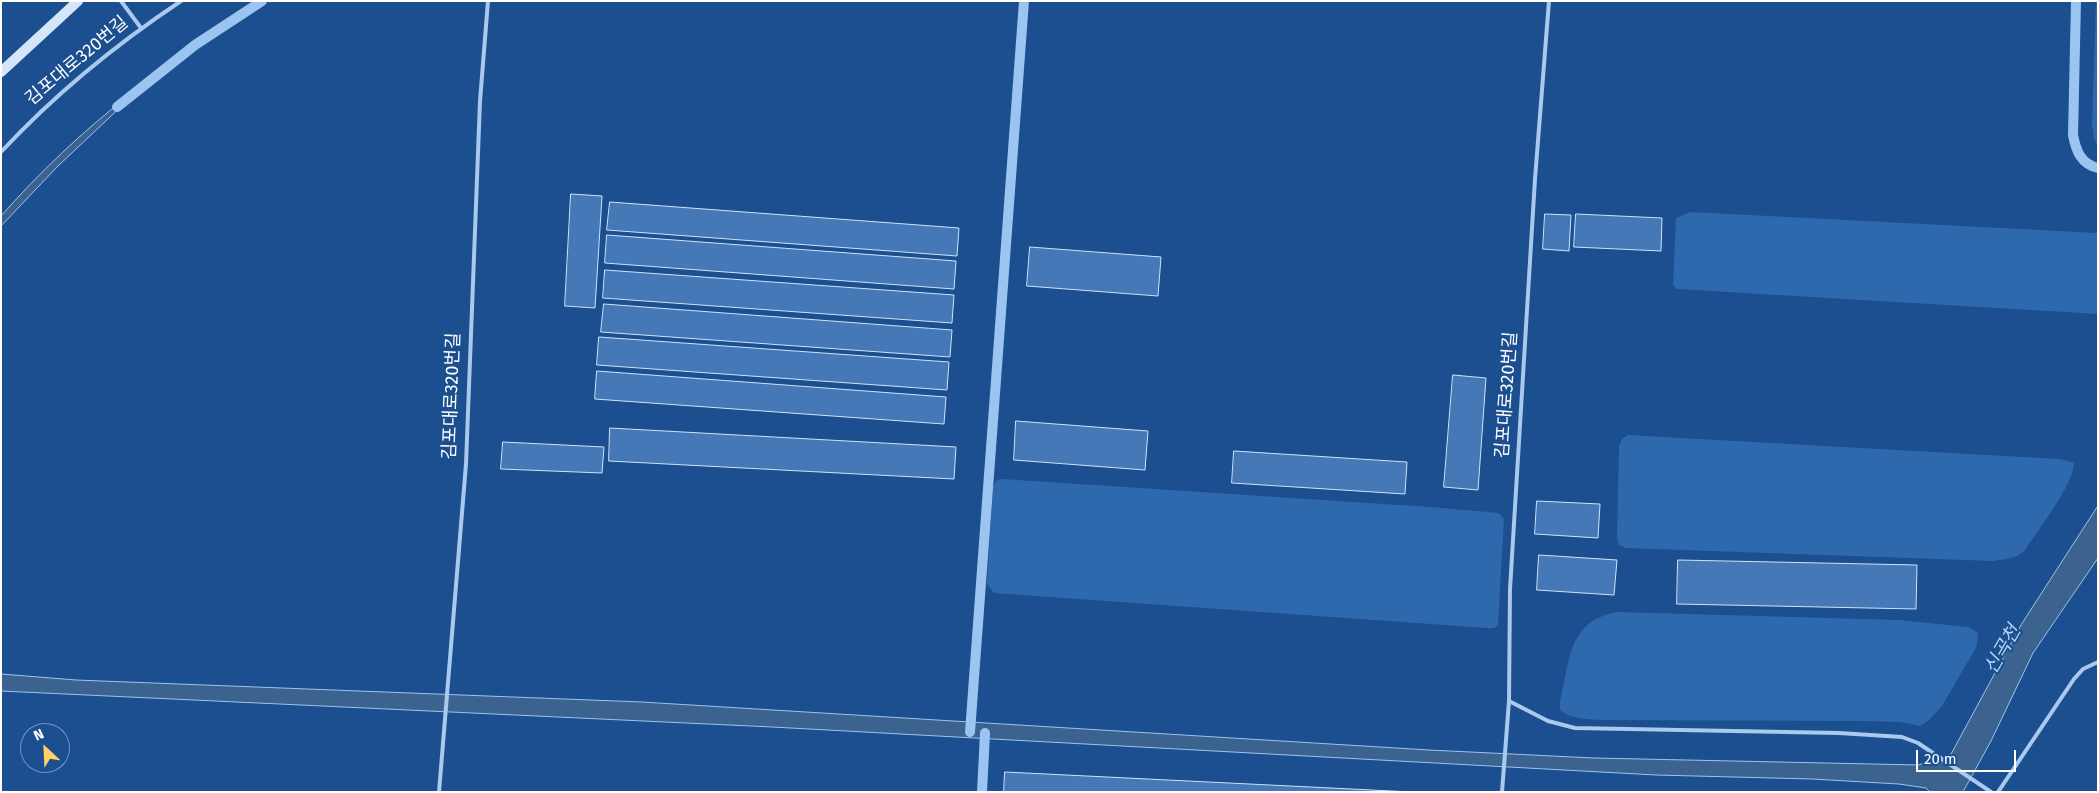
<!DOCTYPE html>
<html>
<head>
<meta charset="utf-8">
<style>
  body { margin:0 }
  #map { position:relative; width:2099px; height:793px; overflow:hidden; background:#1b4f8f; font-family:"Fira Sans",sans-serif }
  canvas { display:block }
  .frame { position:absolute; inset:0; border:2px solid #fff; pointer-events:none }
  .north { position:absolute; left:20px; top:723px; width:50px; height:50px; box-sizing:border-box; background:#1b4f8f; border:1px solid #7695bc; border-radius:50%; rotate:335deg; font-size:14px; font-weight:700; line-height:20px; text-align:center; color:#fff }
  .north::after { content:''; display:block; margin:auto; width:18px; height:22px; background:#ffd166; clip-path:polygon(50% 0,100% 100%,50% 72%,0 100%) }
  .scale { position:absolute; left:1916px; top:750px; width:100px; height:22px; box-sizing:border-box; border:2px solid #fff; border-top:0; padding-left:6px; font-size:15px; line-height:18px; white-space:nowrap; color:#fff; -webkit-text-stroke:4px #1b4f8f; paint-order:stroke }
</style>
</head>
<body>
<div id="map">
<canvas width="2099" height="793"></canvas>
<div class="frame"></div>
<div class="north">N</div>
<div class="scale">20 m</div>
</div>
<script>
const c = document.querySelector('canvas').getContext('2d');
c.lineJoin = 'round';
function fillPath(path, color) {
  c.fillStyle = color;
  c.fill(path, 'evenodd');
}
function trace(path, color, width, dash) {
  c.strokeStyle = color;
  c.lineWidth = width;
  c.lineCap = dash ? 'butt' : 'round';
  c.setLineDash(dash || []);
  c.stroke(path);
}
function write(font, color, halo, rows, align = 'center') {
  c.font = font + ' "Fira Sans","Noto Sans KR",sans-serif';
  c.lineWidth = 4;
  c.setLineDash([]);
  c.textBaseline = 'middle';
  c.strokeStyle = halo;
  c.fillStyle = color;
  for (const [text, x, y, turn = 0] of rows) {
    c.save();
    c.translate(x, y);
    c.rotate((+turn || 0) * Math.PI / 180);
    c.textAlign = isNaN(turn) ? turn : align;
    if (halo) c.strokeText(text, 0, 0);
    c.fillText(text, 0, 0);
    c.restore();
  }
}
const green = new Path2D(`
  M2096 1H2098V146L2094 138 2092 125Z
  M1691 212 2098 233V314L1677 289 1673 285 1676 218Z
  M1628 435 2060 459 2074 463C2074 484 2038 530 2025 550 2016 559 2006 559 1993 561L1626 548 1619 545 1617 538 1619 446 1622 439Z
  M1002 479 1430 507 1499 513 1504 519 1498 625 1494 628H1487L994 593 987 584 993 487 996 481Z
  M1618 612 1899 620 1968 627 1977 632 1978 637 1976 648 1942 706 1928 721 1920 726 1900 722 1865 721 1603 720C1588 719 1572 720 1560 710V702C1570 660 1568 620 1618 612Z`);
const water = new Path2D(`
  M127 97 129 99 57 167 1 226V216C38 174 83 131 127 97Z
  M2098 506V558L2033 653 1991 741 1963 792H1930L1926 788 1899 784 1812 779 1656 775 772 727 1 691V674L76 680 642 702 1429 750 1594 758 1918 765 1950 756 2021 625Z`);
const stream = new Path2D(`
  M2076 1 2073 135C2076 151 2081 164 2098 168
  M117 107 195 45 262 1
  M970 732 1024 1
  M982 792 985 733`);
const building = new Path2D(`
  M571 194 602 196 595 308 565 306Z
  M610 202 959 228 957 256 607 230Z
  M1545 214 1571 215 1569 251 1543 249Z
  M1576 214 1662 218 1661 251 1574 247Z
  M607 235 956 261 954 289 605 263Z
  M1030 247 1161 257 1158 296 1027 286Z
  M605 270 954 295 952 323 603 298Z
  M604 304 952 330 950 357 601 332Z
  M599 337 949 362 947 390 597 365Z
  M597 371 946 397 944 424 595 399Z
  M1453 375 1486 378 1478 490 1444 487Z
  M1016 421 1148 431 1145 470 1014 460Z
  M610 428 956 447 954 479 609 461Z
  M503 442 604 447 602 473 501 469Z
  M1234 451 1407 462 1405 494 1232 483Z
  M1537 501 1600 504 1598 538 1535 534Z
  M1539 555 1617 560 1614 595 1537 590Z
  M1678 560 1917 565 1916 609 1677 604Z
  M1005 772 1412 792H1004Z`);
const lane = new Path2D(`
  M121 1 141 28
  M1 152C55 94 115 45 181 1
  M1509 701 1548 721 1575 728 1839 733 1902 737 1918 743 1991 792
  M439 792 466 464 480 101 488 1
  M1502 792 1509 701 1510 589 1535 179 1549 1
  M1998 792 2074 679 2083 669 2098 662`);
const secondary = new Path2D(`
  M1 72 78 1`);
const streetNames = [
  ["김포대로320번길",77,61,-40],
  ["김포대로320번길",1507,395,-86],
  ["김포대로320번길",452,396,-88]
];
const waterNames = [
  ["신곡천",2003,650,-60]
];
fillPath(green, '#2e69ad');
fillPath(water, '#3c6290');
trace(water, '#9cc4f0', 1);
trace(stream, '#9cc4f0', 10);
fillPath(building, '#4478b7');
trace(building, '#cfe3fa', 1);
trace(lane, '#a9c9ee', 4);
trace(secondary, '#d6e6fa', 10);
write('18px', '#fff', '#1b4f8f', streetNames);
write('italic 19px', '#b5d3f5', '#1b4f8f', waterNames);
</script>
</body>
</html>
